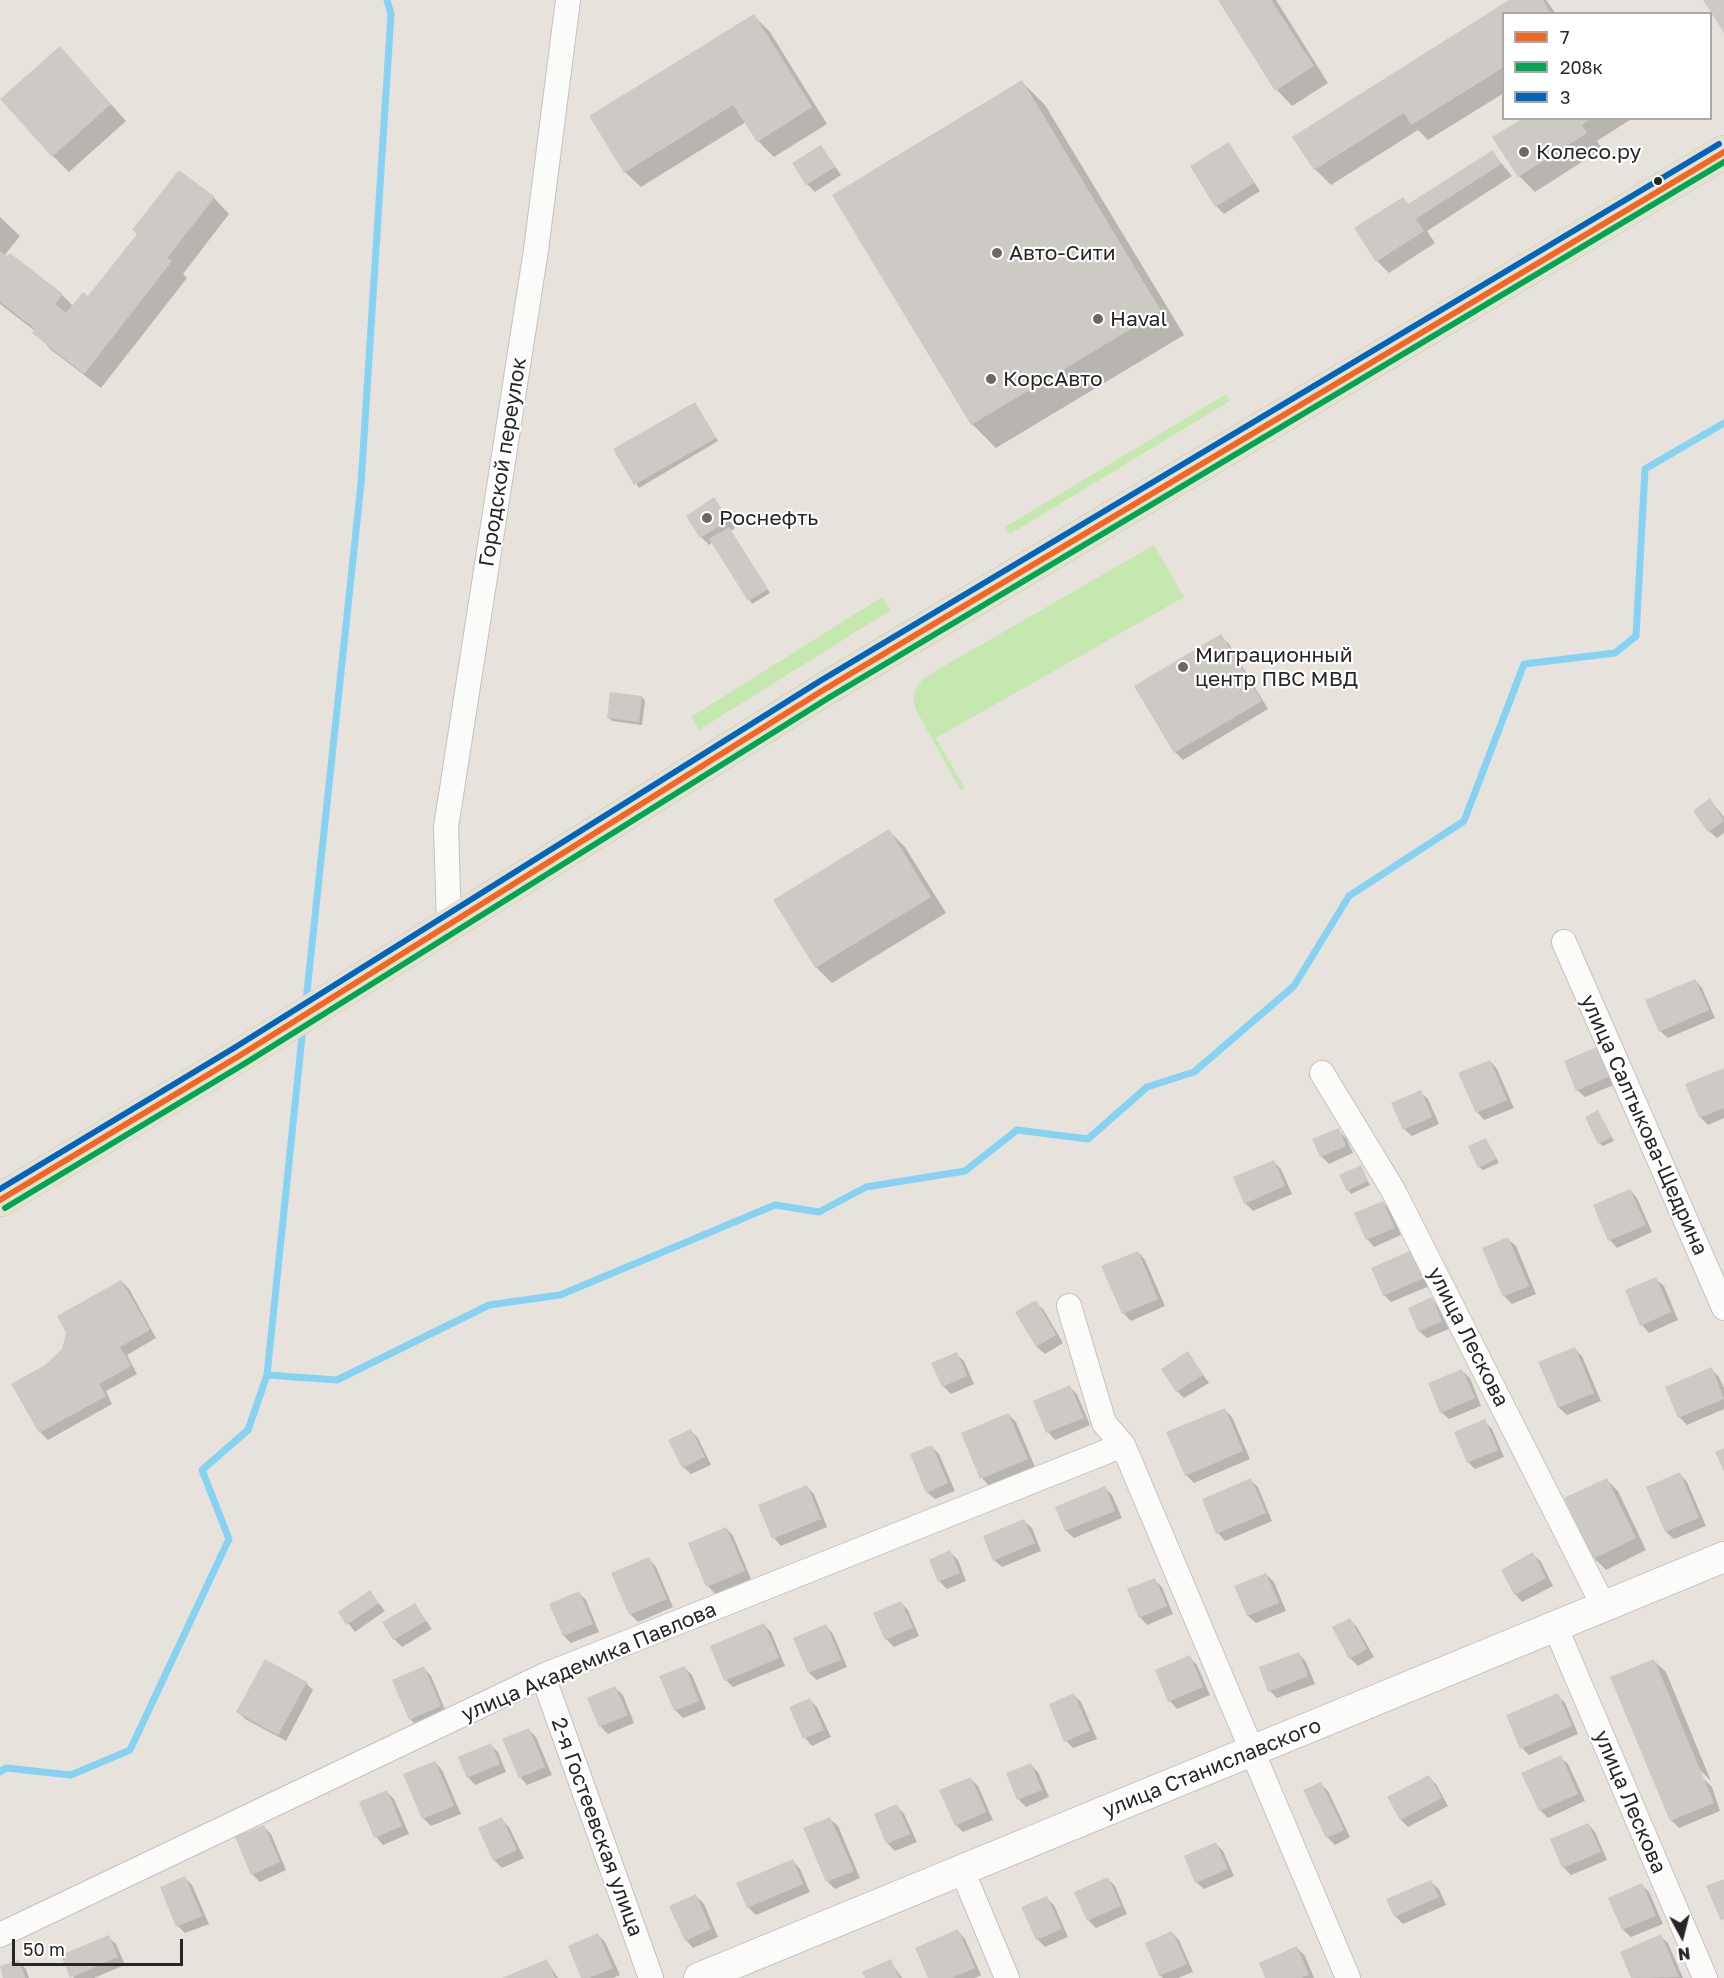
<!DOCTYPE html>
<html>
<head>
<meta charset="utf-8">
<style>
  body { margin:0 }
  #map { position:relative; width:1724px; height:1978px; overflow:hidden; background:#e7e3dc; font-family:"Golos Text",sans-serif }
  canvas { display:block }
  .legend { position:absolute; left:1502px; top:12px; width:210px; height:108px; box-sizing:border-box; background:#fff; border:2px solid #a9a9a9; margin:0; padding:8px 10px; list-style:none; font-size:18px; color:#272727 }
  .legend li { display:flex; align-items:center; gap:12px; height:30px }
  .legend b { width:30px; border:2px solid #a9a9a9 }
  .north { position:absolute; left:1652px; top:1906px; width:60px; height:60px; -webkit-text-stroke:4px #fff; paint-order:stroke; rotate:173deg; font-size:16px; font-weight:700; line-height:24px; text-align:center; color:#272727 }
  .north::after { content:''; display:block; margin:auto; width:21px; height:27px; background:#272727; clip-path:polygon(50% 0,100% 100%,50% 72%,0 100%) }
  .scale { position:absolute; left:12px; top:1939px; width:171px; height:27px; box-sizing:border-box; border:3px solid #272727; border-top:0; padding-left:8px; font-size:18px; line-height:21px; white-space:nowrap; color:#272727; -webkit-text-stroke:4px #fff; paint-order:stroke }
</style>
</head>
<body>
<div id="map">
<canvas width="1724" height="1978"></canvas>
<ul class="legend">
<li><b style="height:8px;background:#f26522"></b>7</li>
<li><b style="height:8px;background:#00a651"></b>208к</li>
<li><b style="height:8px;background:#0065bd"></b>3</li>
</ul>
<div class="north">N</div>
<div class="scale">50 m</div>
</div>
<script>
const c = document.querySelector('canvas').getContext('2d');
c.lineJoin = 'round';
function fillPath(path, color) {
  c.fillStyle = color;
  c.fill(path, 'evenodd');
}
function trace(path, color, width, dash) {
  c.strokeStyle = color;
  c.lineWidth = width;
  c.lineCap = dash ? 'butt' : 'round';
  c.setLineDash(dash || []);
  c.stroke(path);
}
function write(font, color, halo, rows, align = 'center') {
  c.font = font + ' "Golos Text",sans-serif';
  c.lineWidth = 4.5;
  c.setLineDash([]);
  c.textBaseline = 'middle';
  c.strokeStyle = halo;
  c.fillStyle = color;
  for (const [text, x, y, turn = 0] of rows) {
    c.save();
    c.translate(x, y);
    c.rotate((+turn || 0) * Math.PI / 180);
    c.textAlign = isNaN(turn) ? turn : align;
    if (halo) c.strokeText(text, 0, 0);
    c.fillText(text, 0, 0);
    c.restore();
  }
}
const green = new Path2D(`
  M1226 394 1230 401 1010 534 1005 527Z
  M1154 545 1184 597 936 738 965 789 961 791 916 710C911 695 915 685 927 676Z
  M882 597 891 610 699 730 691 717Z`);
const shadow = new Path2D(`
  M1220 0H1276L1328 83 1292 106 1277 90Z
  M1512 0H1546L1556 14H1504V93L1428 140 1418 130 1331 185 1315 169Z
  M754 16 770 32 827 124 774 157 758 141 746 122 641 187 625 172Z
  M75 64 126 121 69 172 53 156Z
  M1022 82 1045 105 1184 335 996 448 972 424 834 195Z
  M1526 118H1633L1597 141 1602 149 1535 192 1519 176Z
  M1229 144 1260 191 1224 214 1216 206Z
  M821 146 841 175 815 192 807 184Z
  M1492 152 1512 176 1427 231 1435 243 1389 273 1377 261 1403 198 1409 205Z
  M214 198 229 214 183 274 187 278 101 388 50 349 35 331 0 304V217L20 236 4 256 62 295 73 306 88 298Z
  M695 403 718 441 639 488 615 450Z
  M714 499 735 528 731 531 770 593 752 604 713 542 709 545 701 537 688 516Z
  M1221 636 1229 644 1268 709 1183 760 1175 752Z
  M642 697 645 701 642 725 612 721 608 717Z
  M1710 800 1724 817V833L1717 838 1709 831Z
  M889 831 905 847 946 913 832 983 816 967 775 901Z
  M1695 980 1702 988 1715 1018 1668 1038 1660 1031Z
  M1604 1056 1616 1084 1585 1097 1577 1090Z
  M1490 1061 1497 1069 1514 1108 1484 1120 1477 1112Z
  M1724 1069V1118L1708 1125 1701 1118 1687 1085Z
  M1420 1092 1428 1099 1439 1124 1412 1136 1404 1129Z
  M1598 1112 1614 1141 1603 1146 1599 1143Z
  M1338 1130 1346 1138 1353 1153 1329 1164 1321 1156Z
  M1486 1139 1499 1163 1483 1170 1479 1167Z
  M1273 1161 1281 1169 1292 1194 1253 1211 1245 1203Z
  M1360 1167 1370 1185 1351 1194 1348 1190Z
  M1630 1190 1637 1198 1652 1232 1617 1248 1610 1240Z
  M1383 1202 1390 1210 1401 1235 1374 1247 1367 1239Z
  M1508 1239 1516 1246 1536 1294 1512 1304 1504 1296Z
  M1413 1251 1432 1285 1391 1302 1384 1295Z
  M1138 1252 1145 1260 1165 1306 1131 1321 1123 1313Z
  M1656 1279 1664 1286 1678 1320 1649 1333 1642 1325Z
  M121 1281 129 1289 156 1338 127 1355 137 1374 106 1391 112 1404 48 1440 40 1432 46 1366 64 1350Z
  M1431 1299 1439 1307 1449 1329 1427 1338 1419 1331Z
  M1035 1302 1043 1309 1063 1343 1045 1354 1037 1347 1017 1312Z
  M1575 1349 1582 1356 1601 1401 1567 1415 1559 1408Z
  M1188 1353 1209 1383 1184 1398 1177 1391Z
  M956 1354 964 1361 974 1384 951 1394 943 1386Z
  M1711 1369 1719 1377 1724 1388V1409L1687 1425 1679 1417Z
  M1462 1371 1470 1378 1481 1406 1449 1419 1441 1412Z
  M1070 1387 1077 1394 1090 1425 1055 1440 1048 1432 1035 1402Z
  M1225 1410 1232 1417 1250 1459 1194 1483 1186 1475Z
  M1008 1414 1016 1422 1035 1467 989 1486 982 1478 963 1433Z
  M1484 1421 1492 1429 1504 1457 1475 1469 1468 1462Z
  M691 1431 698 1438 711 1465 691 1474 683 1467Z
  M932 1447 939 1454 955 1491 935 1499 927 1492Z
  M1680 1474 1687 1482 1706 1526 1674 1539 1666 1532 1648 1487Z
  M1606 1479 1618 1491 1646 1550 1606 1570 1594 1558Z
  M1250 1480 1258 1487 1272 1521 1225 1541 1218 1533Z
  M806 1486 814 1494 827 1527 781 1546 774 1538 760 1506Z
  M1105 1488 1112 1495 1122 1518 1074 1538 1066 1531 1057 1507Z
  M1024 1521 1032 1528 1041 1551 1002 1567 994 1560Z
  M726 1528 733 1536 751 1579 715 1594 708 1586Z
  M950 1552 958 1560 966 1581 947 1589 939 1581Z
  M1533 1554 1541 1562 1553 1586 1522 1602 1515 1594Z
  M649 1559 656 1567 673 1607 638 1622 630 1614Z
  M1266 1574 1274 1582 1286 1611 1256 1623 1248 1616 1236 1587Z
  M1154 1580 1162 1587 1173 1614 1147 1625 1140 1617Z
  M370 1592 385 1611 355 1632 340 1613Z
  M579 1593 586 1600 599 1632 571 1643 564 1636Z
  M901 1603 908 1610 919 1636 894 1647 886 1639Z
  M415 1605 432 1629 402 1647 394 1639Z
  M1350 1620 1357 1627 1374 1657 1358 1666 1350 1658Z
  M764 1625 771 1632 785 1666 733 1687 726 1680Z
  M826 1626 833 1634 847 1667 817 1680 809 1673Z
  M1299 1654 1306 1662 1315 1684 1277 1698 1270 1691Z
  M1189 1657 1197 1665 1210 1695 1177 1709 1170 1701Z
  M1654 1661 1666 1672 1711 1781 1698 1768 1696 1771 1712 1787 1720 1811 1679 1828 1671 1820Z
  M684 1667 692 1675 706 1709 683 1718 675 1710Z
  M424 1668 431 1676 447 1714 417 1726 410 1719Z
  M306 1683 313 1690 286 1741 245 1719 238 1712Z
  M615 1688 623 1695 634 1723 608 1734 601 1727 589 1699Z
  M1074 1695 1081 1702 1097 1739 1073 1748 1066 1741Z
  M1557 1695 1565 1703 1578 1734 1529 1755 1522 1748Z
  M810 1700 817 1707 831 1737 812 1746 805 1738Z
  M528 1729 536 1737 552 1775 527 1785 520 1777Z
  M490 1745 498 1752 506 1772 475 1785 468 1777Z
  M1560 1757 1568 1764 1585 1801 1548 1818 1540 1810Z
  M435 1762 442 1770 461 1814 431 1826 423 1818 405 1775Z
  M1030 1764 1038 1772 1049 1797 1026 1807 1018 1799Z
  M1429 1777 1436 1784 1448 1806 1408 1827 1401 1820Z
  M971 1779 978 1786 993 1820 963 1832 956 1825Z
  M1321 1784 1328 1791 1350 1837 1335 1845 1327 1837Z
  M387 1792 394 1799 409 1834 383 1845 376 1837Z
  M897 1806 904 1814 917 1842 895 1851 888 1844 876 1815Z
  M501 1819 509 1827 524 1858 502 1868 494 1860Z
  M830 1819 838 1826 860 1878 835 1889 828 1882 805 1829Z
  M1588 1824 1595 1832 1607 1860 1571 1875 1564 1868 1552 1840Z
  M264 1827 271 1834 286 1870 260 1882 252 1874Z
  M1216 1844 1223 1851 1234 1876 1204 1889 1196 1882Z
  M793 1861 800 1869 810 1892 756 1915 748 1907Z
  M185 1878 192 1885 209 1924 185 1933 178 1926Z
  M1107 1878 1115 1886 1127 1914 1096 1928 1088 1920 1076 1892Z
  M1431 1882 1439 1889 1446 1905 1403 1924 1395 1916Z
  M1642 1885 1649 1892 1663 1924 1631 1937 1623 1930 1610 1898Z
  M696 1896 704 1904 718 1937 693 1948 686 1940Z
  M1047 1898 1054 1905 1068 1937 1045 1947 1037 1939Z
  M958 1931 965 1939 981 1975 975 1978H930Z
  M1172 1933 1179 1940 1193 1972 1178 1978H1163L1160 1975Z
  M598 1935 605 1942 620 1975 613 1978H583Z
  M1660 1936 1668 1943 1683 1978H1633L1622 1953Z
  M108 1937 116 1944 125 1965 94 1978H73Z
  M1297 1948 1305 1956 1314 1978H1267Z
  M546 1960 558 1978H506Z
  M18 1961 26 1969 29 1978H5Z
  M890 1961 902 1978H866Z`);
const stream = new Path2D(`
  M306 1001 361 484 391 14 387 0
  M267 1375 303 1027
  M0 1772 6 1768 71 1775 130 1750 229 1539 202 1470 248 1430 267 1375 337 1380 489 1305 560 1295 775 1205 819 1212 866 1187 965 1171 1017 1130 1088 1139 1147 1087 1194 1072 1294 986 1349 896 1464 821 1524 664 1615 653 1636 636 1645 469 1724 423`);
const building = new Path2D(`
  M1218 0H1271L1314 66 1275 91Z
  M1509 0H1543L1551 14H1504V67L1411 125 1404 113 1314 170 1292 137Z
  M1703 0H1724V33Z
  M754 14 812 107 757 142 733 105 624 173 589 116Z
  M60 46 111 104 52 157 0 99Z
  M1022 80 1161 311 971 425 832 195Z
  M1523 118H1592L1582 125 1587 133 1518 177 1492 137Z
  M1229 142 1254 183 1215 207 1190 166Z
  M821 145 835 167 806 185 792 163Z
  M1493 150 1501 164 1416 219 1424 231 1376 262 1354 228 1403 197 1408 204Z
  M179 170 215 197 167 258 172 261 84 374 32 333 35 329 0 302V251L7 256 10 253 63 294 55 304 66 313 83 292 88 296 137 234 132 230Z
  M695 402 716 438 634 485 613 449Z
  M714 497 729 520 700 538 686 516Z
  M729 527 768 589 748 601 709 539Z
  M1221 634 1262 701 1174 753 1134 686Z
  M610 692 642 696 639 722 607 718Z
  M1710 798 1724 821 1708 832 1693 811Z
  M889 829 931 897 815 968 773 900Z
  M1695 979 1709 1010 1659 1032 1645 1000Z
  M1597 1047 1610 1076 1576 1091 1564 1061Z
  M1490 1060 1507 1100 1476 1113 1458 1073Z
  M1724 1068V1108L1699 1118 1685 1084Z
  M1421 1090 1432 1117 1403 1130 1391 1103Z
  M1598 1110 1612 1137 1598 1144 1585 1117Z
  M1339 1128 1346 1146 1320 1157 1312 1139Z
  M1486 1138 1496 1159 1478 1168 1468 1146Z
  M1274 1160 1285 1186 1244 1204 1233 1177Z
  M1361 1165 1368 1181 1347 1191 1339 1175Z
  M1630 1189 1646 1225 1608 1241 1593 1205Z
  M1383 1201 1395 1228 1366 1240 1354 1213Z
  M1508 1237 1529 1286 1503 1297 1482 1248Z
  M1414 1249 1426 1277 1383 1296 1371 1268Z
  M1138 1251 1158 1299 1122 1314 1101 1266Z
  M1656 1277 1671 1312 1640 1326 1625 1290Z
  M121 1280 150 1330 120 1347 131 1366 99 1384 106 1396 39 1433 11 1384 45 1365 62 1349 66 1333 57 1316Z
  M1432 1297 1442 1321 1418 1332 1408 1308Z
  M1036 1300 1056 1335 1036 1347 1015 1312Z
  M1575 1347 1594 1393 1558 1408 1538 1362Z
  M1188 1351 1203 1375 1176 1392 1161 1369Z
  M957 1352 967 1376 942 1387 931 1363Z
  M1712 1367 1724 1399 1678 1418 1665 1387Z
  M1462 1369 1475 1398 1440 1413 1428 1383Z
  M1070 1385 1084 1418 1046 1433 1033 1401Z
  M1225 1408 1243 1451 1185 1476 1166 1432Z
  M1008 1413 1028 1459 980 1479 961 1433Z
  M1485 1419 1498 1450 1467 1463 1454 1432Z
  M691 1429 705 1457 682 1468 668 1440Z
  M932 1445 948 1483 926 1493 910 1454Z
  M1724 1448V1472L1715 1452Z
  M1680 1472 1699 1518 1665 1532 1646 1487Z
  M1251 1478 1266 1513 1216 1534 1202 1499Z
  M1607 1478 1636 1538 1593 1559 1564 1498Z
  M807 1485 821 1519 772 1539 758 1505Z
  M1105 1486 1115 1511 1065 1531 1055 1507Z
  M1024 1519 1035 1543 993 1561 983 1536Z
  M726 1527 745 1571 706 1587 688 1543Z
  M950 1550 960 1573 938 1582 929 1560Z
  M1533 1552 1546 1578 1514 1595 1501 1570Z
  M649 1557 667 1599 629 1615 611 1573Z
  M1266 1573 1279 1603 1247 1616 1234 1586Z
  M1155 1578 1167 1606 1139 1618 1127 1589Z
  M370 1590 379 1603 346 1625 338 1612Z
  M579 1591 593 1624 563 1636 549 1604Z
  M901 1601 913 1628 885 1640 873 1613Z
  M415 1603 426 1621 393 1640 382 1622Z
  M1350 1618 1367 1649 1349 1659 1332 1627Z
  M764 1623 779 1658 724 1681 710 1646Z
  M826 1624 841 1660 808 1673 793 1638Z
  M1299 1652 1308 1676 1268 1692 1259 1667Z
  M1190 1655 1203 1687 1168 1702 1155 1670Z
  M265 1659 307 1682 278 1735 236 1712Z
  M1654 1659 1714 1803 1670 1821 1610 1677Z
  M424 1666 441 1706 409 1720 392 1680Z
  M685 1666 699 1701 674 1711 659 1676Z
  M615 1686 628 1715 599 1727 587 1698Z
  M1074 1693 1090 1731 1064 1742 1049 1704Z
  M1558 1693 1572 1726 1520 1749 1506 1715Z
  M810 1698 824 1730 803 1739 789 1707Z
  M529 1728 545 1767 519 1778 502 1739Z
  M491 1743 500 1764 467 1778 458 1757Z
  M1561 1755 1578 1794 1539 1811 1521 1773Z
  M435 1761 454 1806 422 1819 403 1774Z
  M1031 1763 1042 1790 1017 1800 1006 1773Z
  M1429 1775 1442 1798 1400 1820 1387 1797Z
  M971 1777 986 1812 955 1826 939 1790Z
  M1321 1782 1344 1830 1326 1838 1303 1790Z
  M387 1790 402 1826 374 1838 359 1802Z
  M897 1804 910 1834 886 1844 874 1814Z
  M502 1817 517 1850 493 1861 478 1828Z
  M830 1817 854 1871 826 1882 803 1828Z
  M1588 1823 1601 1852 1562 1868 1550 1839Z
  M264 1825 280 1862 251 1875 235 1837Z
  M1216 1842 1228 1869 1195 1883 1184 1856Z
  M793 1859 803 1884 747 1908 736 1883Z
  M185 1876 202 1916 176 1927 160 1887Z
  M1108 1877 1121 1906 1087 1921 1074 1892Z
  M1724 1879V1919L1721 1921 1706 1886Z
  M1431 1880 1439 1897 1394 1917 1386 1899Z
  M1642 1883 1656 1916 1622 1930 1608 1898Z
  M696 1894 711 1929 685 1941 669 1906Z
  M1047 1896 1062 1929 1036 1940 1021 1907Z
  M958 1929 975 1968 951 1978H928L915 1948Z
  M1172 1931 1187 1964 1159 1976 1145 1943Z
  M598 1933 613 1968 589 1978H581L568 1946Z
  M1661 1934 1679 1977 1631 1978 1620 1952Z
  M109 1935 118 1957 70 1978 61 1955Z
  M1297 1946 1309 1975 1301 1978H1265L1259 1963Z
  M547 1959 555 1978H502Z
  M891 1959 899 1978H865L862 1972Z
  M19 1960 25 1978H3L0 1966Z`);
const minor = new Path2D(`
  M449 925 446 827 536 250 568 0
  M1564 942 1724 1308
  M1322 1073 1393 1190 1604 1607
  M1069 1306 1104 1423 1123 1445 1348 1978
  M1555 1626 1705 1978
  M543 1676 651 1978
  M962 1870 1007 1978
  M0 1935 543 1676 1123 1445`);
const tertiary = new Path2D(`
  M699 1978 1724 1557`);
const primary = new Path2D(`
  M0 1200 239 1056 825 689 1724 152`);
const bus1 = new Path2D(`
  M0 1200 239 1056 825 689 1724 152`);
const bus2 = new Path2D(`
  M5 1208 244 1064 830 697 1724 162`);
const bus3 = new Path2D(`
  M0 1189 234 1048 820 681 1719 144`);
const markers = [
  [1524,152,6,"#6a6966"],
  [1658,181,5,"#272727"],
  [997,253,6,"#6a6966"],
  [1098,319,6,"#6a6966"],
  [991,379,6,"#6a6966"],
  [707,518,6,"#6a6966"],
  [1183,667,6,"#6a6966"]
];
const poiNames = [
  ["Колесо.ру",1536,152],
  ["Авто-Сити",1009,253],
  ["Haval",1110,319],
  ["КорсАвто",1003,379],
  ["Роснефть",719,518],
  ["Миграционный",1195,655],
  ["центр ПВС МВД",1195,679]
];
const streetNames = [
  ["Городской переулок",503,462,-81],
  ["улица Салтыкова-Щедрина",1644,1125,66],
  ["улица Лескова",1468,1337,63],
  ["улица Академика Павлова",589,1662,-23],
  ["улица Станиславского",1212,1768,-22],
  ["улица Лескова",1630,1802,67],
  ["2-я Гостеевская улица",597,1827,70]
];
fillPath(green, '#c5e7b0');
fillPath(shadow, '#0003');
trace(stream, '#86d2f2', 7);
fillPath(building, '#cdcac5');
trace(minor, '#c3c2c3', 26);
trace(tertiary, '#c3c2c3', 32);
trace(primary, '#c3c1bf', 34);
trace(minor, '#fbfbfa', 24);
trace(tertiary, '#fbfbfa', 30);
trace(primary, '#e7e2d0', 33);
trace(bus1, '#f26522', 6);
trace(bus2, '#00a651', 6);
trace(bus3, '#0065bd', 6);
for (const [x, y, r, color] of markers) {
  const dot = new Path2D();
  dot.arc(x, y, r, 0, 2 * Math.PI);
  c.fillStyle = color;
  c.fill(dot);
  trace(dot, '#fff', 2);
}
write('21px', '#272727', '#fff', poiNames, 'left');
write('21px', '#272727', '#fff', streetNames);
</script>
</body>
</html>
